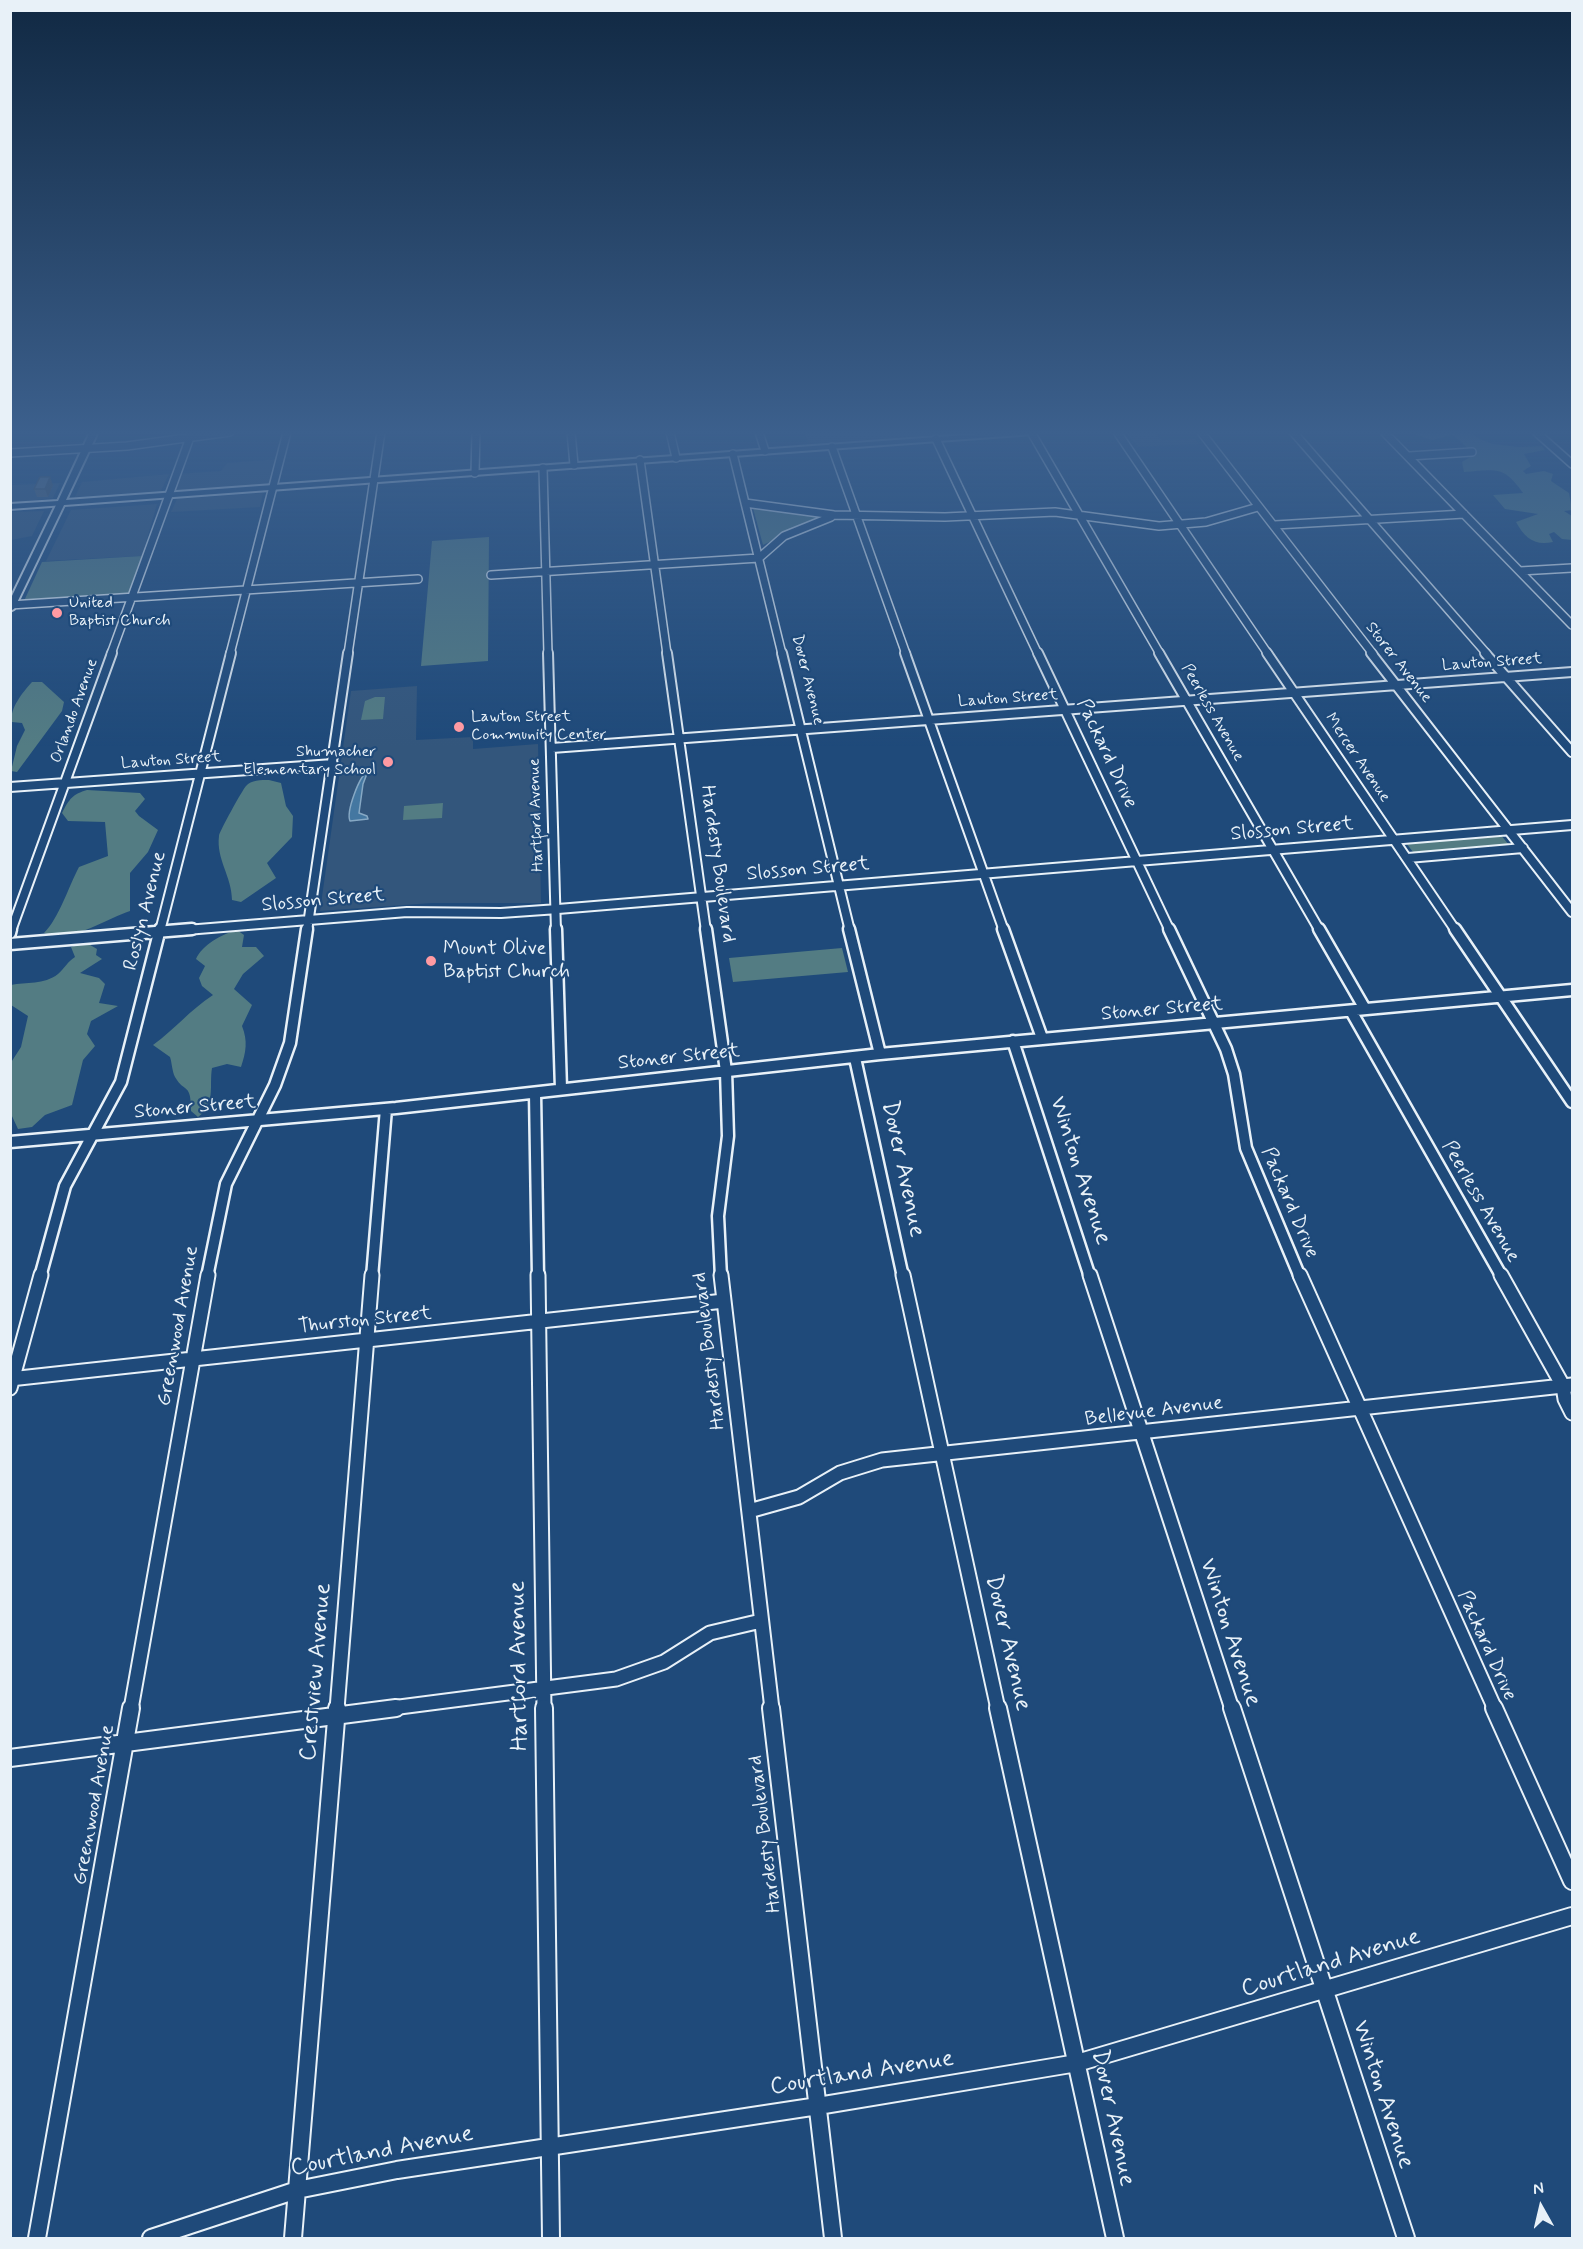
<!DOCTYPE html>
<html>
<head>
<meta charset="utf-8">
<style>
  body { margin:0 }
  #map { position:relative; width:1583px; height:2249px; overflow:hidden; background:#1f4a7a; font-family:Mynerve,sans-serif }
  canvas { display:block }
  .frame { position:absolute; inset:0; border:12px solid #e8f1f8; pointer-events:none }
  .north { position:absolute; left:1511px; top:2177px; width:60px; height:60px; -webkit-text-stroke:4px #1f4a7a; paint-order:stroke; rotate:352deg; font-size:16px; font-weight:700; line-height:24px; text-align:center; color:#e8f1f8 }
  .north::after { content:''; display:block; margin:auto; width:21px; height:27px; background:#e8f1f8; clip-path:polygon(50% 0,100% 100%,50% 72%,0 100%) }
</style>
</head>
<body>
<div id="map">
<canvas width="1583" height="2249"></canvas>
<div class="frame"></div>
<div class="north">N</div>
</div>
<script>
const c = document.querySelector('canvas').getContext('2d');
c.lineJoin = 'round';
function fillPath(path, color) {
  c.fillStyle = color;
  c.fill(path, 'evenodd');
}
function trace(path, color, width, dash) {
  c.strokeStyle = color;
  c.lineWidth = width;
  c.lineCap = dash ? 'butt' : 'round';
  c.setLineDash(dash || []);
  c.stroke(path);
}
function write(font, color, halo, rows, align = 'center') {
  c.font = font + ' Mynerve,sans-serif';
  c.lineWidth = 4.5;
  c.setLineDash([]);
  c.textBaseline = 'middle';
  c.strokeStyle = halo;
  c.fillStyle = color;
  for (const [text, x, y, turn = 0] of rows) {
    c.save();
    c.translate(x, y);
    c.rotate((+turn || 0) * Math.PI / 180);
    c.textAlign = isNaN(turn) ? turn : align;
    if (halo) c.strokeText(text, 0, 0);
    c.fillText(text, 0, 0);
    c.restore();
  }
}
const built = new Path2D(`
  M804 432H962L963 433 809 444Z
  M1125 432H1154L1162 440 1195 439 1199 444 1138 447Z
  M280 459 273 487 169 495 177 474 221 471 227 463Z
  M169 474 161 491 75 497 82 482Z
  M60 483 53 498 11 503V485Z
  M263 493 260 507 171 512 177 499Z
  M157 504 142 556 46 561 71 510Z
  M44 511 32 536 11 540V512Z
  M417 686 416 740 473 737V749L538 744 541 903H432L320 911 351 691Z`);
const green = new Path2D(`
  M1408 432H1470L1480 439 1493 444 1519 447 1542 446 1545 450 1524 454 1531 466 1523 471 1526 474 1544 471 1553 474 1551 481 1569 493 1572 510 1564 511 1572 516V540L1562 539 1554 532 1549 534 1553 542C1534 546 1525 538 1516 522L1538 514 1505 509 1493 495 1523 493C1503 465 1497 470 1464 472L1462 462 1470 457 1469 454 1475 453C1465 448 1461 440 1452 435L1432 440Z
  M758 507 815 515 816 519 763 545 753 508Z
  M489 537 488 661 421 666 432 541Z
  M142 556 130 593 24 601 42 562Z
  M32 682H42L64 702 62 711 17 772 11 771 17 746 25 730 22 723 12 722C9 709 23 692 32 682Z
  M375 697H385L383 719 361 720 365 701Z
  M269 780 281 783 286 806 293 816 292 837 267 863 276 878 241 902 232 900C232 877 216 859 219 836 219 832 243 789 246 786 251 780 261 780 269 780Z
  M87 790 140 793 145 799 135 811 139 816 158 830 148 852 130 873V911C103 920 73 943 44 933 59 918 68 888 79 867L108 856 105 822 68 821 62 813C69 799 73 794 87 790Z
  M443 803 442 818 403 820 404 806Z
  M1500 834 1509 845 1418 853 1413 852 1406 843Z
  M237 930 244 935 242 947H256L264 956 243 974 234 989 252 1005 242 1026C248 1041 246 1052 241 1067L227 1064 212 1068C209 1087 216 1104 198 1117L191 1111C191 1082 185 1094 175 1077 172 1071 172 1063 170 1057L153 1045C176 1028 189 1011 213 995L202 986 199 978 205 966 196 959C202 945 222 934 237 930Z
  M85 942 97 949 96 955 102 959 80 973 99 978 105 984 99 1003 118 1006 91 1021 87 1034 95 1046 83 1060 72 1105 45 1115 32 1127 18 1129 11 1114 10 1064 21 1047 28 1016 11 1005V985C26 982 44 985 58 974 65 968 67 962 75 957L71 947Z
  M842 948 848 972 733 982 729 958Z`);
const water = new Path2D(`
  M368 771 363 784 359 813 367 816 368 819 350 821C346 812 359 776 368 771Z`);
const minorFar4 = new Path2D(`
  M571 432 574 465
  M670 432 676 458
  M759 432 765 451
  M1031 432 1160 654
  M1117 432 1268 654
  M1201 432 1373 654
  M1293 432 1487 654
  M1384 432 1572 625
  M1536 432 1572 464
  M936 439 1038 654
  M832 447 906 654
  M10 453 127 446 230 432
  M733 454 782 654
  M1409 456 1472 452
  M640 460 667 654
  M543 468 548 654
  M475 473 476 432
  M745 503 834 515 945 517 1055 512 1159 526 1206 522 1258 507
  M1275 525 1464 514
  M1520 571 1572 568
  M491 575 759 558 784 536 831 517
  M10 605 418 579
  M111 654 192 432
  M230 654 287 432
  M348 654 381 432`);
const minorFar3 = new Path2D(`
  M548 653 556 931
  M667 653 706 931
  M782 653 850 931
  M905 653 1004 931
  M1038 653 1170 931
  M1159 653 1320 931
  M1267 653 1456 931
  M1371 653 1572 912
  M1485 653 1572 752
  M552 748 1572 672
  M10 787 333 764
  M1408 858 1523 848
  M11 931 112 653
  M160 931 231 653
  M174 931 407 912 501 913 558 909 1572 825
  M307 931 348 653`);
const minorFar2 = new Path2D(`
  M556 929 561 1089
  M706 929 726 1071 728 1136 718 1216 721 1277
  M849 929 880 1054
  M1003 929 1042 1038
  M1169 929 1226 1049 1234 1074 1246 1148 1300 1277
  M1319 929 1365 1009
  M1455 929 1572 1102
  M10 933 11 929
  M10 944 192 929
  M1351 1011 1502 1277
  M1013 1041 1090 1277
  M855 1058 903 1277
  M535 1093 538 1277
  M10 1142 396 1108 880 1054 1572 990
  M40 1277 65 1186 121 1082 160 929
  M207 1277 226 1184 275 1085 290 1043 307 929
  M372 1277 386 1109`);
const minorFar1 = new Path2D(`
  M538 1275 544 1709
  M721 1275 772 1709
  M903 1275 998 1709
  M1090 1275 1232 1709
  M1300 1275 1495 1709
  M1501 1275 1563 1386 1565 1399 1572 1413
  M10 1379 724 1301
  M10 1388 41 1275
  M749 1511 799 1497 840 1473 882 1460 1572 1385
  M131 1709 208 1275
  M337 1709 372 1275
  M384 1709 616 1679 664 1662 710 1633 761 1621`);
const minor = new Path2D(`
  M544 1708 551 2238
  M771 1708 833 2238
  M998 1708 1115 2238
  M1232 1708 1406 2238
  M1494 1708 1572 1881
  M10 1758 396 1708
  M37 2238 131 1708
  M151 2238 297 2190 397 2170 818 2106 1077 2063 1572 1916
  M293 2238 337 1708`);
const tertiary = new Path2D(`
  M58 501 65 503 14 609 10 611V600Z`);
const secondary = new Path2D(`
  M90 432H98L66 500 1006 432H1038L1034 434 10 509V504L58 501Z`);
const wall = new Path2D(`
  M53 485 48 497H37L34 489Z`);
const shadedWall = new Path2D(`
  M50 477 53 485 48 497 45 489Z`);
const building = new Path2D(`
  M40 477H50L45 489H34Z`);
const markers = [
  [57,613,6,"#ff9aa2"],
  [459,727,6,"#ff9aa2"],
  [388,762,6,"#ff9aa2"],
  [431,961,6,"#ff9aa2"]
];
const farPoinames = [
  ["United",69,604],
  ["Baptist Church",69,622],
  ["Lawton Street",471,718],
  ["Community Center",471,736],
  ["Shumacher",376,753,"right"],
  ["Elementary School",376,771,"right"]
];
const farStreetnames = [
  ["Storer Avenue",1398,663,52],
  ["Lawton Street",1492,663,-4],
  ["Dover Avenue",807,680,76],
  ["Lawton Street",1008,699,-4],
  ["Orlando Avenue",75,711,-70],
  ["Peerless Avenue",1212,713,60],
  ["Mercer Avenue",1357,758,56],
  ["Lawton Street",171,761,-4],
  ["Hartford Avenue",537,815,-92]
];
const streetNames = [
  ["Packard Drive",1106,754,65],
  ["Slosson Street",1292,830,-5],
  ["Hardesty Boulevard",717,864,82],
  ["Slosson Street",808,870,-5],
  ["Slosson Street",323,901,-5],
  ["Roslyn Avenue",146,911,-76],
  ["Stoner Street",1162,1010,-5],
  ["Stoner Street",679,1058,-6],
  ["Stoner Street",195,1108,-5],
  ["Peerless Avenue",1480,1202,60],
  ["Packard Drive",1289,1203,67],
  ["Thurston Street",365,1321,-6],
  ["Greenwood Avenue",179,1326,-80],
  ["Hardesty Boulevard",710,1351,-97],
  ["Bellevue Avenue",1154,1412,-7],
  ["Packard Drive",1486,1646,66],
  ["Greenwood Avenue",95,1805,-80],
  ["Hardesty Boulevard",766,1834,-97]
];
const poiNames = [
  ["Mount Olive",443,950],
  ["Baptist Church",443,973]
];
const nearStreetnames = [
  ["Dover Avenue",902,1169,78],
  ["Winton Avenue",1079,1171,72],
  ["Winton Avenue",1229,1633,72],
  ["Dover Avenue",1007,1643,77],
  ["Hartford Avenue",520,1666,-91],
  ["Crestview Avenue",317,1672,-85],
  ["Courtland Avenue",1331,1964,-17],
  ["Courtland Avenue",862,2074,-9],
  ["Winton Avenue",1382,2095,72],
  ["Dover Avenue",1112,2118,78],
  ["Courtland Avenue",382,2152,-11]
];
fillPath(built, '#33567c');
fillPath(green, '#537c83');
fillPath(water, '#4477a1');
trace(water, '#86a8c4', 1.5);
trace(minorFar4, '#e8f1f8', 10);
trace(minorFar3, '#e8f1f8', 12);
trace(minorFar2, '#e8f1f8', 15);
trace(minorFar1, '#e8f1f8', 17);
trace(minor, '#e8f1f8', 20);
trace(tertiary, '#e8f1f8', 4);
trace(secondary, '#e8f1f8', 4);
trace(minorFar4, '#1f4a7a', 7);
trace(minorFar3, '#1f4a7a', 8);
trace(minorFar2, '#1f4a7a', 10);
trace(minorFar1, '#1f4a7a', 13);
trace(minor, '#1f4a7a', 16);
fillPath(tertiary, '#1f4a7a');
fillPath(secondary, '#1f4a7a');
fillPath(wall, '#556270');
fillPath(shadedWall, '#45505b');
fillPath(building, '#637282');
trace(building, '#45505b', 1.5);
const sky = c.createLinearGradient(0, 0, 0, 747);
sky.addColorStop(0, '#112943');
sky.addColorStop(0.58, '#3c608d');
sky.addColorStop(1, '#3c608d00');
c.fillStyle = sky;
c.fillRect(0, 0, 1583, 747);
for (const [x, y, r, color] of markers) {
  const dot = new Path2D();
  dot.arc(x, y, r, 0, 2 * Math.PI);
  c.fillStyle = color;
  c.fill(dot);
  trace(dot, '#1f4a7a', 2);
}
write('16px', '#e8f1f8', '#1f4a7a', farPoinames, 'left');
write('16px', '#e8f1f8', '#1f4a7a', farStreetnames);
write('20px', '#e8f1f8', '#1f4a7a', streetNames);
write('20px', '#e8f1f8', '#1f4a7a', poiNames, 'left');
write('24px', '#e8f1f8', '#1f4a7a', nearStreetnames);
</script>
</body>
</html>
